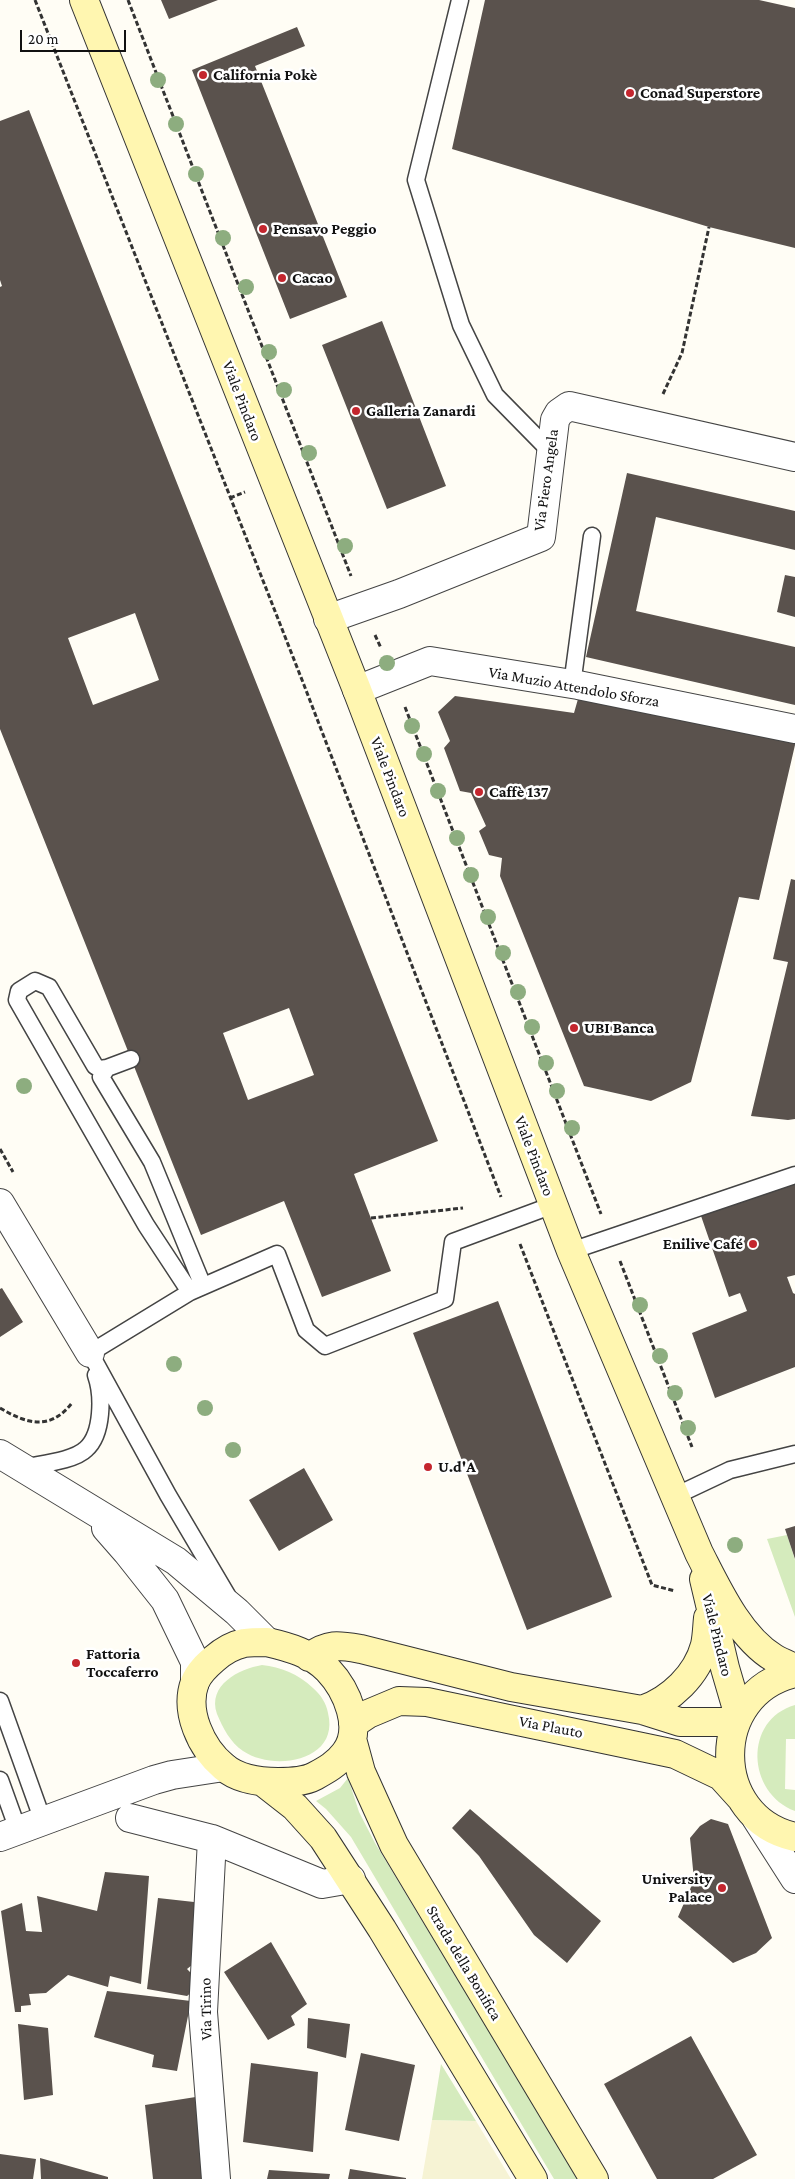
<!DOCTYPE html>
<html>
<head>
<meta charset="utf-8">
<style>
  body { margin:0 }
  #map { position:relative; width:795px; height:2179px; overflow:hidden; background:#fffdf5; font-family:"Crimson Pro",serif }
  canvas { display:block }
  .scale { position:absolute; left:20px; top:30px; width:106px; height:22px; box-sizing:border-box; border:2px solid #111; border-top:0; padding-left:6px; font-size:15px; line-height:18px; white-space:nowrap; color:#111; -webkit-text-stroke:4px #fff; paint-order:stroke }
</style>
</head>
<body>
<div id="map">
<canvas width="795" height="2179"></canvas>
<div class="scale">20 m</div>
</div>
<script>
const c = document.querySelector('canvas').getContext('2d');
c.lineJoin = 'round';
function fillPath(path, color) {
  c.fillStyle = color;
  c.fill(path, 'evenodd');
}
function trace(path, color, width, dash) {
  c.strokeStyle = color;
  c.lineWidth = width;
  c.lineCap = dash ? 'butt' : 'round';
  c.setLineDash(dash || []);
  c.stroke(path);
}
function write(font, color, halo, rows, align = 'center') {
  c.font = font + ' "Crimson Pro",serif';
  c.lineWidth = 5;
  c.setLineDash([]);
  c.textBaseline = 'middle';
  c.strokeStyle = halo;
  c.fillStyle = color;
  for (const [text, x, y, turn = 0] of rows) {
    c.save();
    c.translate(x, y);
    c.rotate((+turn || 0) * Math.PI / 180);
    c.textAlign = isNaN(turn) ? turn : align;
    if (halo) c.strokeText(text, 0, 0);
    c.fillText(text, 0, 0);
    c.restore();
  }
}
const farmland = new Path2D(`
  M432 2120 476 2121 511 2179H422Z`);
const green = new Path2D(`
  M787 1535 795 1560V1617L767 1539Z
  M262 1665C281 1667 298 1674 313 1688 321 1695 326 1703 328 1713 340 1761 274 1772 243 1751 230 1742 223 1728 217 1714 207 1685 239 1669 262 1665Z
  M795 1705V1739H786L785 1789 795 1790V1811C747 1793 743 1720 795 1705Z
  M348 1778 359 1812 375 1843 578 2179H554L351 1837 326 1809 316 1801 340 1788Z
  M441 2064 476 2121 432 2120Z`);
const building = new Path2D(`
  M161 0H218L169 19Z
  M485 0H759L795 8V248L709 227 452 149Z
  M297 27 305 46 255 66 347 297 290 319 192 70Z
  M29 110 438 1141 354 1174 391 1271 322 1297 284 1201 201 1235 0 729V287L2 286 0 280V121ZM135 613 159 680 93 705 68 638ZM289 1008 314 1075 248 1100 223 1033Z
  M382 321 446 486 387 509 322 345Z
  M627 473 795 511V550L656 517 636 611 795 647V705L586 657Z
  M785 575 795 577V617L777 612Z
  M580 692 795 735V745L759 900 739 897 691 1082 651 1101 584 1086 500 876 502 858 489 855 479 831 486 826 471 793 460 791 444 748 450 741 438 712 455 696 574 713Z
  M791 879 795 880V1119L788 1120 751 1116 788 962 773 959Z
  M795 1180V1275L787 1277 793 1293 795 1294V1367L715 1398 692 1333 747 1311 740 1293 729 1297 700 1213Z
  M2 1288 23 1322 0 1337V1289Z
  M498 1301 612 1597 527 1630 413 1333Z
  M304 1468 333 1520 279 1551 249 1500Z
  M795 1526V1559L785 1529Z
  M470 1809 601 1921 567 1963 534 1935 479 1856 452 1828Z
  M711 1819 728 1824 772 1938 756 1953 733 1963 678 1917 694 1880 690 1838 700 1826Z
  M105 1872 149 1876 141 1984 110 1976 108 1987 68 1975 46 1993 29 1994 31 2005 21 2006V2012H15L1 1911 22 1903 26 1931 42 1932 37 1896 97 1911Z
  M158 1898 203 1903 197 1961 187 1969 202 1984 187 1996 147 1989Z
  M271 1942 307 2004 291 2016 295 2025 268 2040 224 1972Z
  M107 1991 191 2001 177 2071 152 2067 154 2055 94 2037Z
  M308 2018 350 2024 346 2058 307 2048Z
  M18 2024 48 2028 53 2095 24 2100Z
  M691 2036 757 2155 713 2179H657L604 2084Z
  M361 2053 415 2065 399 2141 345 2130Z
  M251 2063 318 2072 313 2152 243 2142Z
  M202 2096 209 2179H153L145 2105Z
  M0 2154 36 2159 33 2179H0Z
  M40 2158 108 2177V2179H41Z
  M350 2169 406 2178V2179H348Z
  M269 2170 330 2174 329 2179H267Z`);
const path = new Path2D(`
  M35 0 304 685 501 1197
  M128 0 351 576
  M663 394 682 353 709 227
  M230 498 245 492
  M375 635 381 648
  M405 707 601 1214
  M0 1149 13 1172
  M371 1218 463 1208
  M520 1244 652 1585 675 1591
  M620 1261 692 1447
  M0 1408C27 1424 50 1431 72 1403`);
const service = new Path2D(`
  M460 0 416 180 461 325 495 395 551 452
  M572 685 592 536
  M131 1059 107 1068 101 1077 152 1162 203 1286
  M107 1068 100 1069 95 1066 49 987 35 981 19 991 17 1000 146 1225 190 1292
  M571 1251 795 1175
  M90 1353 190 1292 277 1254 306 1330 325 1346 445 1299 453 1242 553 1205
  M90 1353 168 1495 227 1595
  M23 1468C40 1464 74 1461 86 1449 103 1434 103 1395 96 1375
  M675 1496 730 1470 795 1454
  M0 1701 43 1821
  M0 1780 18 1830`);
const minor = new Path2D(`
  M328 619 399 594 541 537 555 420 559 413 569 406 795 457
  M357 690 430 661 578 685 795 729
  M0 1203 90 1353
  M130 1818 212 1839
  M0 1837 154 1780 172 1775 224 1767
  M216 2179 203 2012 212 1839 322 1884 351 1879`);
const tertiary = new Path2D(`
  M0 1454 176 1561 237 1612 267 1642
  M106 1528 127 1552 165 1600 195 1662V1682
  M756 1818 795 1879`);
const secondary = new Path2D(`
  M84 0 357 690 571 1251 699 1553C717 1588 739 1637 774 1658 781 1662 788 1665 795 1668
  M704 1579 725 1668 739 1716
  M267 1642C289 1647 313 1654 328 1670 347 1690 364 1729 345 1753 337 1764 326 1770 315 1776 304 1782 290 1782 278 1782 260 1782 238 1779 224 1767 201 1748 184 1711 195 1682 199 1672 207 1665 214 1659 222 1652 234 1645 244 1643 251 1642 260 1642 267 1642Z
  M309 1657C329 1643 338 1645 361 1649L511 1687 642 1710 680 1722H736
  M795 1673C708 1693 709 1818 795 1837
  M642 1710C671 1700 697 1675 705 1645 707 1636 707 1627 708 1618
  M353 1724 368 1714 399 1701 427 1702 675 1754 721 1776 740 1797
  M352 1739 361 1772 394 1845 594 2179
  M263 1782 295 1807 323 1838 382 1929 533 2179`);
const trees = [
  [158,80],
  [176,124],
  [196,174],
  [223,238],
  [246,287],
  [269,352],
  [284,390],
  [309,453],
  [345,546],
  [387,663],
  [412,726],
  [424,754],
  [438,791],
  [457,838],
  [471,875],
  [488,917],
  [503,953],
  [518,992],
  [532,1027],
  [546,1063],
  [24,1086],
  [557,1091],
  [572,1128],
  [640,1305],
  [660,1356],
  [174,1364],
  [675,1393],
  [205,1408],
  [688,1428],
  [233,1450],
  [735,1545]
];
const markers = [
  [203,75,5,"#c4262e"],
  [630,93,5,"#c4262e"],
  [263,229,5,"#c4262e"],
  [282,278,5,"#c4262e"],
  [356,411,5,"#c4262e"],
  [479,792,5,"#c4262e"],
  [574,1028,5,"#c4262e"],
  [753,1244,5,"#c4262e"],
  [428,1467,5,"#c4262e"],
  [76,1663,5,"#c4262e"],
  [722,1888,5,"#c4262e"]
];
const poiNames = [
  ["California Pokè",213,75],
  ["Conad Superstore",640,93],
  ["Pensavo Peggio",273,229],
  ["Cacao",292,278],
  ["Galleria Zanardi",366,411],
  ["Caffè 137",489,792],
  ["UBI Banca",584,1028],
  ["Enilive Café",743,1244,"right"],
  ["U.d'A",438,1467],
  ["Fattoria",86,1654],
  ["Toccaferro",86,1672],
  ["University",712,1879,"right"],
  ["Palace",712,1897,"right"]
];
const streetNames = [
  ["Viale Pindaro",242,401,69],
  ["Via Piero Angela",546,480,-82],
  ["Via Muzio Attendolo Sforza",574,687,10],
  ["Viale Pindaro",390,777,69],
  ["Viale Pindaro",534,1156,69],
  ["Viale Pindaro",717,1635,76],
  ["Via Plauto",551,1727,11],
  ["Strada della Bonifica",464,1963,59],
  ["Via Tirino",206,2009,-91]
];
fillPath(farmland, '#f6f3d4');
fillPath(green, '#d5ebbd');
fillPath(building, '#5a524d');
trace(service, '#444', 19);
trace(minor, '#444', 30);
trace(tertiary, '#444', 30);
trace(secondary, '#333', 30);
trace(path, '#333', 3, [5, 2.5]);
trace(service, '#fff', 16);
trace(minor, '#fff', 28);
trace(tertiary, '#fff', 28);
trace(secondary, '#fff6b0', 28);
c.fillStyle = '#8dad7f';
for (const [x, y] of trees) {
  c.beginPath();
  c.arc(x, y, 8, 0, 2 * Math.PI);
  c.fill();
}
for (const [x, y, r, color] of markers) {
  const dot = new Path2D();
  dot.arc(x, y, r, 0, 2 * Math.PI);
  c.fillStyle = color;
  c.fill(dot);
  trace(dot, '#fff', 2);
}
write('bold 16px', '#111', '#fff', poiNames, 'left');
write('16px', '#111', '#fff', streetNames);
</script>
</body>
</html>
